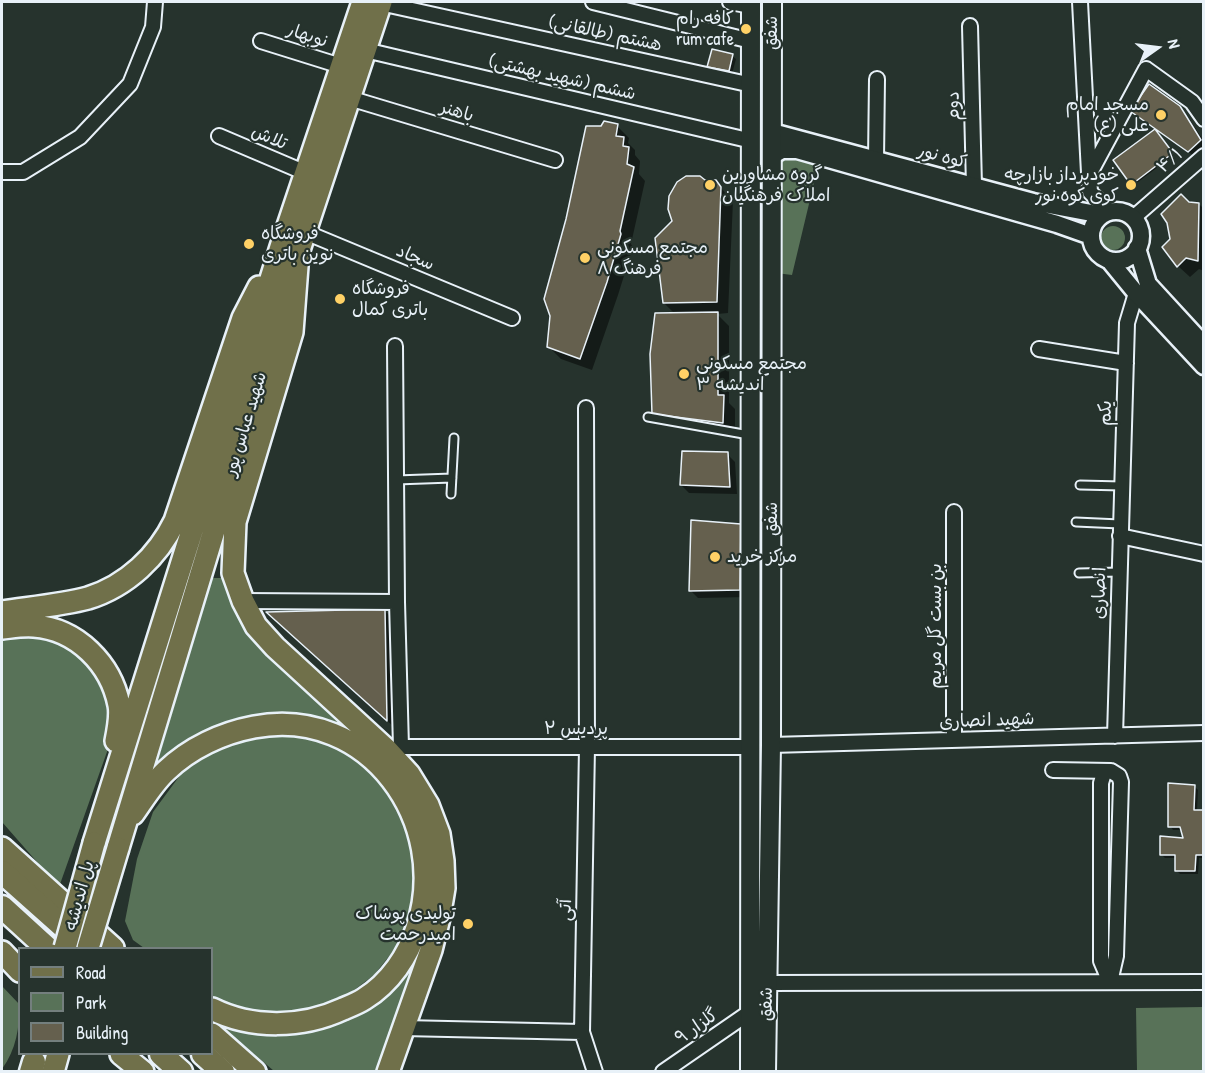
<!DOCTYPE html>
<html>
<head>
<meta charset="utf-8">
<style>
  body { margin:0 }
  #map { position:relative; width:1205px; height:1073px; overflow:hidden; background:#26332d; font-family:"Patrick Hand",sans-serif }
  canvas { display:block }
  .frame { position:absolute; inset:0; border:3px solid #e8f1f8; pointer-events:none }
  .legend { position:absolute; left:18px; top:947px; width:195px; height:108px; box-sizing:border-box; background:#26332d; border:2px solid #747f7e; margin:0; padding:8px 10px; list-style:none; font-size:18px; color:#e8f1f8 }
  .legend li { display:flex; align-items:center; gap:12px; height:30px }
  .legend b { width:30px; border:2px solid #747f7e }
  .north { position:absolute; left:1127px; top:18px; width:60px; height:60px; -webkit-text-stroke:4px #26332d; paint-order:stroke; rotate:76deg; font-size:16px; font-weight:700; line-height:24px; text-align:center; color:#e8f1f8 }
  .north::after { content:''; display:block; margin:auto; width:21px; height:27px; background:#e8f1f8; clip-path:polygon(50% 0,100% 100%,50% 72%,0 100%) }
</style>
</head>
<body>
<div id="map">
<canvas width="1205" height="1073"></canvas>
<div class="frame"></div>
<ul class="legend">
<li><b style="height:8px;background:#70704a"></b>Road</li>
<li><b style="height:16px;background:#587258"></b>Park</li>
<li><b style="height:16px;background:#65604e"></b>Building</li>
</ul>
<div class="north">N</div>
</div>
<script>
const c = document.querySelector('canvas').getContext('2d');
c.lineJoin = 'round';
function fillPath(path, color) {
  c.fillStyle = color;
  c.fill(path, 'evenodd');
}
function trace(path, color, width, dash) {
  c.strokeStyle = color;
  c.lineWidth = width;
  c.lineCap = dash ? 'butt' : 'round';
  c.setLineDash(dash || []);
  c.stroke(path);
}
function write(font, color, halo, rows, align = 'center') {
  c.font = font + ' "Patrick Hand","Playpen Sans Arabic",sans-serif';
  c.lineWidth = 4.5;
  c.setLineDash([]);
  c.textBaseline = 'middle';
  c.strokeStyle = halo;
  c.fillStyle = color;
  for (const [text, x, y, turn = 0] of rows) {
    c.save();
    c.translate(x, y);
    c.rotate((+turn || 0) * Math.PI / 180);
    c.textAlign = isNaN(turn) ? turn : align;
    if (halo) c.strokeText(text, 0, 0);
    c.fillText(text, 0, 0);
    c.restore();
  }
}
const green = new Path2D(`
  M777 157 819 162 792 275 776 273Z
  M1101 238a12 12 0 1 1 24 0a12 12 0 1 1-24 0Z
  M212 578H228L376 752C363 744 351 732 337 727 269 698 213 724 157 763Z
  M2 635H55L99 670 110 700 113 728 108 749 59 887 2 822Z
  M270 733 317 739 353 757 382 784 399 806 412 845 416 876 412 913 398 945 374 975 345 997 303 1013 254 1012 212 997V948H144L133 940 125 921 137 859 153 812 181 774 222 745Z
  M417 960 378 1071H274L212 1018 279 1033 397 980Z
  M2 986 19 1004C20 1027 16 1050 2 1069Z
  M1203 1007V1071H1137L1136 1008Z`);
const shadow = new Path2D(`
  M732 56 736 59 732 74 712 70 709 67Z
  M1179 107 1187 116 1204 141V152L1197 158 1140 118 1132 111Z
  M617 126 629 138 628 143 635 150V155L640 161 639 174 645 181 631 244 633 247 618 295 592 370 561 359 549 347Z
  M1155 130 1174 155 1134 185 1115 160Z
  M704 182H715L733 201 728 313 717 314 729 326V403L735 409V434L666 425 653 413 676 315 664 303 674 221Z
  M1188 203 1199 204 1204 209V271L1199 269 1190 277 1178 266 1172 240Z
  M727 454 735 462 737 494 689 493 681 485Z
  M741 525 749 533 748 597 698 598 690 590Z
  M385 611 393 619 394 727 276 619Z
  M1194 786 1198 790 1197 811 1204 858H1199L1198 874H1180L1176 870V858H1165L1162 855 1184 839 1182 830H1173L1170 826Z`);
const building = new Path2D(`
  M712 49 733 54 729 71 707 67Z
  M1149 84 1180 106 1201 140 1188 152 1130 111Z
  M604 121 618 124 616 136 624 137 623 146 629 147 627 164 634 167 620 231 621 234 607 282 580 359 547 347 550 316 544 299 566 219 586 126H601Z
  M1155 129 1173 153 1131 185 1113 160Z
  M686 176H700L705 180H716L721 187 717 302 663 303 655 238 672 221 668 209 669 196 677 182Z
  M1181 194 1189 202 1199 203 1198 261 1186 258 1177 267 1162 247 1170 239 1167 223 1161 214Z
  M718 312V395H724L723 423 652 414 650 354 655 313Z
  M682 451 728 452 730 487 680 485Z
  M691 520 741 524 740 590 689 591Z
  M385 609 387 721 266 612Z
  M1168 783 1195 785 1194 810H1204V864L1203 855H1196L1195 871H1175V855H1160V836L1183 838 1180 827H1168Z`);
const service = new Path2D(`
  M648 417 749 435
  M396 480 452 478
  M1080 485 1122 486
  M451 494 454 438
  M1076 522 1120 524
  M1079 573 1119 572`);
const minor = new Path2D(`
  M593 2 751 41
  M730 2 751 6
  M1080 2 1090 192 1110 212
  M380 3 752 85
  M970 26 974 186
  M261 41 341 66
  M365 50 752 141
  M349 98 555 160
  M219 136 306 173
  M876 160 877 79
  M2 172H23L80 137 130 84 153 27 155 2
  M1090 173 1146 69 1192 102 1204 119
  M1133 218 1204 156
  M305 232 512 318
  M395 346 397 602
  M1039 349 1126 363
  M586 408 587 747 582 1032 595 1072
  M1120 536 1204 554
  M243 601 397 602 401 747H751
  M1115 736 1127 323 1136 293
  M954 740V512
  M771 745 1204 733
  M1053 770 1111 771
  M1111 771 1119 776 1121 782 1116 956 1110 982 1101 961V783L1104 773Z
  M767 983 1204 982
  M403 1028 582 1032
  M663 1072 750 1012`);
const tertiary = new Path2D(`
  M772 132 1033 202 1102 215
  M772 156 782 150H797L1057 224 1091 236
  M1091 236a25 25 0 1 1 50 0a25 25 0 1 1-50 0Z
  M1137 248 1148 284 1204 345
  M1109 260 1136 293 1204 366`);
const secondary = new Path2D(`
  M750 1072 751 2
  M766 1072 771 745 772 2`);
const primary = new Path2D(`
  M298 253 292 332 235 522 233 573 243 601 256 626 275 647 387 750 409 774 428 805 439 834 443 861 444 888 439 918 431 950 388 1072
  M2 612C28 608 62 605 88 598 127 586 158 556 175 521L243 318 259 287
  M2 628C12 627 23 625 34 626 77 629 111 664 119 705 121 715 118 731 116 741
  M133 814C143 800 153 783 166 771 190 748 222 733 254 727 369 705 452 822 417 928 408 956 390 983 364 999 358 1003 350 1006 343 1009 302 1028 252 1029 212 1009
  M94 843 281 247 363 2
  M2 848 113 948
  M118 848 298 253 381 2
  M2 952 20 971
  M212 1034 255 1072
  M121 1054 143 1072
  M53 1072 58 1054`);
const trunk = new Path2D(`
  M2 872 84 945
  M2 907 47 948
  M161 1054 181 1072
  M203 1054 223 1072
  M31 1072 34 1062`);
const primaryBridge = new Path2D(`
  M65 948 94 843
  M88 948 118 848`);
const markers = [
  [746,29,6,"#ffd166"],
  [1161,115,6,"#ffd166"],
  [710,185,6,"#ffd166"],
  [1131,185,6,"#ffd166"],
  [249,244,6,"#ffd166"],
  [585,258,6,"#ffd166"],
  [340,299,6,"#ffd166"],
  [684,374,6,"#ffd166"],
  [715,557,6,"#ffd166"],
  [468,924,6,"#ffd166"]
];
const poiNames = [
  ["کافه رام",734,19,"right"],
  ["rum cafe",734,40,"right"],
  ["مسجد امام",1149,105,"right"],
  ["علی (ع)",1149,126,"right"],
  ["گروه مشاورین",722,175],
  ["املاک فرهنگیان",722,196],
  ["خودپرداز بازارچه",1119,175,"right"],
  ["کوی کوه نور",1119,196,"right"],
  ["فروشگاه",261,234],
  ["نوین باتری",261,255],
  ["مجتمع مسکونی",597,248],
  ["فرهنگ ۸",597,269],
  ["فروشگاه",352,289],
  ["باتری کمال",352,310],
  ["مجتمع مسکونی",696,364],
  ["اندیشه ۳",696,385],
  ["مرکز خرید",727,557],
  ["تولیدی پوشاک",456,914,"right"],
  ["امیدرحمت",456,935,"right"]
];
const streetNames = [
  ["شفق",772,33,-90],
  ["هشتم (طالقانی)",605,34,12],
  ["نوبهار",307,36,18],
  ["ششم (شهید بهشتی)",562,78,13],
  ["دوم",954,106,-91],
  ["باهنر",457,112,17],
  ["تلاش",269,138,23],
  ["کوه نور",942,157,15],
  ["۴/۱",1170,161,-41],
  ["سجاد",415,258,23],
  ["یکم",1106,413,-88],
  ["شهید عباس پور",246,424,-73],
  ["شفق",772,519,-90],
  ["انصاری",1100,593,-89],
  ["بن بست گل مریم",936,626,-90],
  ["شهید انصاری",987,721,-2],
  ["پردیس ۲",576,729],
  ["پل اندیشه",80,896,-75],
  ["آتی",566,910,-89],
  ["شفق",767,1004,-89],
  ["گلزار ۹",697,1027,-35]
];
fillPath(green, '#587258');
fillPath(shadow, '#0007');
fillPath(building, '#65604e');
trace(building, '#e8f1f8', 1.5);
trace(service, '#e8f1f8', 11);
trace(minor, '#e8f1f8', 18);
trace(tertiary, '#e8f1f8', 21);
trace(secondary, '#e8f1f8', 22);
trace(primary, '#e8f1f8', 26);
trace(trunk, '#e8f1f8', 27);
trace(service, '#26332d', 7);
trace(minor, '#26332d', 14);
trace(tertiary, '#26332d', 16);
trace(secondary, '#26332d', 18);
trace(primary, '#70704a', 21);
trace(trunk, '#70704a', 22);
trace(primaryBridge, '#e8f1f8', 26, []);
trace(primaryBridge, '#70704a', 21);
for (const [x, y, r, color] of markers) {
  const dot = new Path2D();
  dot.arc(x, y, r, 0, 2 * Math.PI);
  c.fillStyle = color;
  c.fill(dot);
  trace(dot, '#26332d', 2);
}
write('18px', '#e8f1f8', '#26332d', poiNames, 'left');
write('18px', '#e8f1f8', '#26332d', streetNames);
</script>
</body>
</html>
